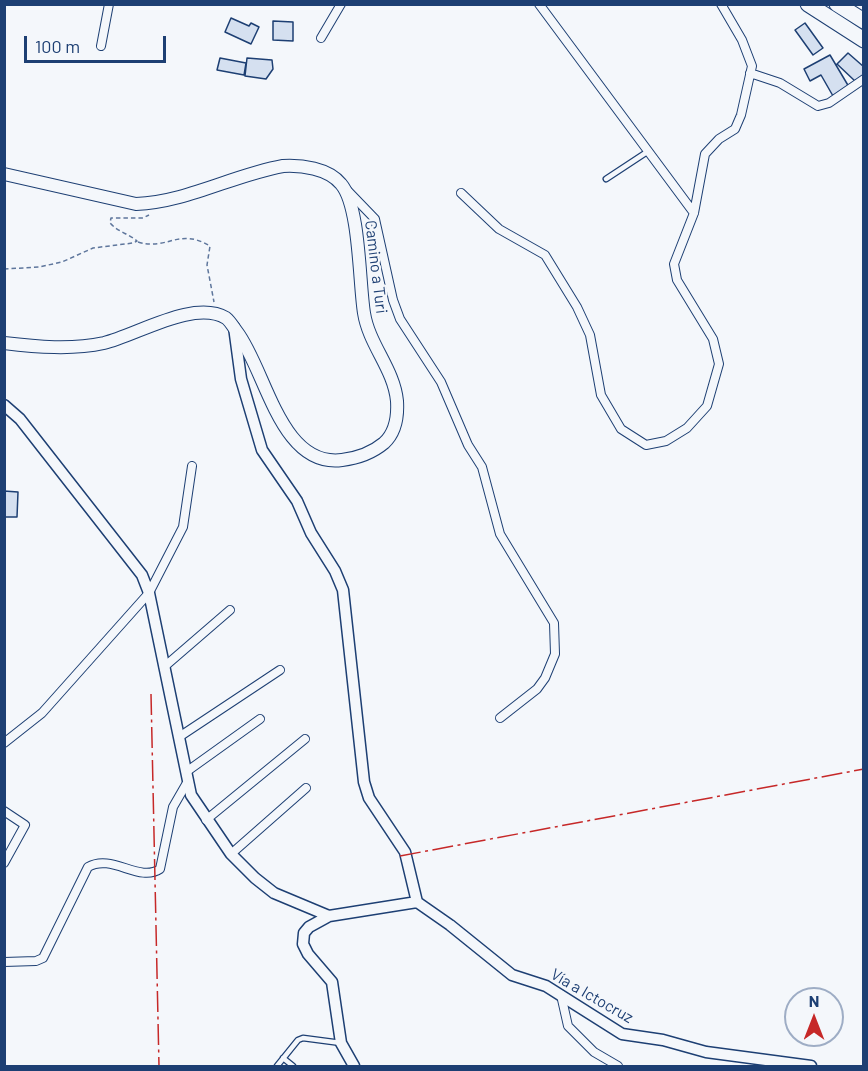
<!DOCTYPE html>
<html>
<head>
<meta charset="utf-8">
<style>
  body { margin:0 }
  #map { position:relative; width:868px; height:1071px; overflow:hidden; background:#f4f7fb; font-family:Barlow,sans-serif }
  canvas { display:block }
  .frame { position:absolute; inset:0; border:6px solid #1d3f73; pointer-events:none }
  .north { position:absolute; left:784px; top:987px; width:60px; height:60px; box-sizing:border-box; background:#f4f7fb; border:2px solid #9eadc5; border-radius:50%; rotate:0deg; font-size:16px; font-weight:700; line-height:24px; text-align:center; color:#1d3f73 }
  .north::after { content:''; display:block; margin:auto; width:21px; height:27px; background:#c62828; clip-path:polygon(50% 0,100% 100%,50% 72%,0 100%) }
  .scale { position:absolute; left:24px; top:36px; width:142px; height:27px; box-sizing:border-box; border:3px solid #1d3f73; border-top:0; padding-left:8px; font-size:18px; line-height:21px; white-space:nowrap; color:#1d3f73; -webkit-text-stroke:4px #f4f7fb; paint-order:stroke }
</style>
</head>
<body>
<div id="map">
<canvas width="868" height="1071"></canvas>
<div class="frame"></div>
<div class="north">N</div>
<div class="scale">100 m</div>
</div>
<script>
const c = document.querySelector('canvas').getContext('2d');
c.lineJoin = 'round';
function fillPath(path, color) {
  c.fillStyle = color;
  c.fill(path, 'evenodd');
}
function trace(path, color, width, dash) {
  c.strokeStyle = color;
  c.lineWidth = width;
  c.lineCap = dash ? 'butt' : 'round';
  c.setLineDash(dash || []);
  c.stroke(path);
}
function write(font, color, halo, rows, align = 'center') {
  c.font = font + ' Barlow,sans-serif';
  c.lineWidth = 4.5;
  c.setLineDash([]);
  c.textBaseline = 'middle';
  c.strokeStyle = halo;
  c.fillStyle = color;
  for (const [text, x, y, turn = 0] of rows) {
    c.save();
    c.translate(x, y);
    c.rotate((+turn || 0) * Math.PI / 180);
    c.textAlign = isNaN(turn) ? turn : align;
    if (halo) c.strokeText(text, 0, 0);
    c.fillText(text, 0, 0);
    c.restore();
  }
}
const building = new Path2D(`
  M231 18 249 26 251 23 259 27 251 44 225 32Z
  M273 21 293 22V41L273 40Z
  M805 23 823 48 813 55 795 30Z
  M848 53 864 67V74L856 82 837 64Z
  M830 55 849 87 833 96 821 75 810 81 804 69Z
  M220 58 246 63 244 75 217 70Z
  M247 58 272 60 273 69 266 79 245 76Z
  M4 491 18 492 17 517H4Z`);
const path = new Path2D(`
  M138 242C168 251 178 227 210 246L207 265 214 302
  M4 269 39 267 62 262 93 248 133 243 137 241C129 234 118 232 110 223L111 218H143L149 215`);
const service = new Path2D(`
  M606 179 647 152
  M283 1058 293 1066
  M277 1066 298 1040 303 1038 341 1043`);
const minor = new Path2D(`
  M539 4 694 213
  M321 38 341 4
  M101 46 109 4
  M750 73 780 83 818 106 829 103 864 79
  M348 191 375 219 393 300 400 319 441 382 468 445 482 467 500 534 554 623 555 654 545 678 537 689 500 718
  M461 193 499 229 545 255 577 307 590 335 601 395 621 429 646 445 666 441 687 428 707 406 719 364 713 339 677 280 674 264 694 213 705 154 719 139 735 129 741 115 752 66 742 40 721 4
  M164 667 230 610
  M179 737 280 670
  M4 743 42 713 149 593 183 527 192 466
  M186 772 260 719
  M4 811 25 825 4 863
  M206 820 305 739
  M231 854 306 788
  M4 962 36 961 43 958 88 867C112 853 139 883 160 869L173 807 188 781
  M561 995 568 1026 594 1052 618 1066`);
const tertiary = new Path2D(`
  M234 327 241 379 262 450 297 501 311 533 335 571 343 590 364 782 369 798 405 852 417 902
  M4 405 20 419 142 575 149 593 191 795 231 854 255 878 274 893 329 916 417 902
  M417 902 450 925 512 975 546 986 622 1034 663 1040 706 1052 811 1066
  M329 916 309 927 304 933 303 944 308 954 332 982 341 1043 354 1066`);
const secondary = new Path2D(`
  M4 174 136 204C187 202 233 175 283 166 301 165 328 168 341 184 360 206 359 282 364 313 369 345 394 369 397 401 398 417 396 432 384 443 372 453 358 458 342 460 280 468 266 370 237 332 234 328 230 321 226 318 194 299 137 335 104 343 72 350 37 347 4 343`);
const trunk = new Path2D(`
  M808 4 864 40
  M837 4 864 21`);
const power = new Path2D(`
  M151 694 159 1066
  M400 856 864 769`);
const streetNames = [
  ["Camino a Turi",376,267,83],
  ["Vía a Ictocruz",592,996,30]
];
fillPath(building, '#d5e0f0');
trace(building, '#1d3f73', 1.5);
trace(service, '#1d3f73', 7);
trace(minor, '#1d3f73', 10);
trace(tertiary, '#1d3f73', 13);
trace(secondary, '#1d3f73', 14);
trace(trunk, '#1d3f73', 17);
trace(path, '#5e769c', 1.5, [4.5, 3]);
trace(service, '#f4f7fb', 4.5);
trace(minor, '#f4f7fb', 8);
trace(tertiary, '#f4f7fb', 10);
trace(secondary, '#f4f7fb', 12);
trace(trunk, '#f4f7fb', 15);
trace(power, '#c62828', 1.5, [21, 4.5, 3, 4.5]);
write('16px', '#1d3f73', '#f4f7fb', streetNames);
</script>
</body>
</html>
